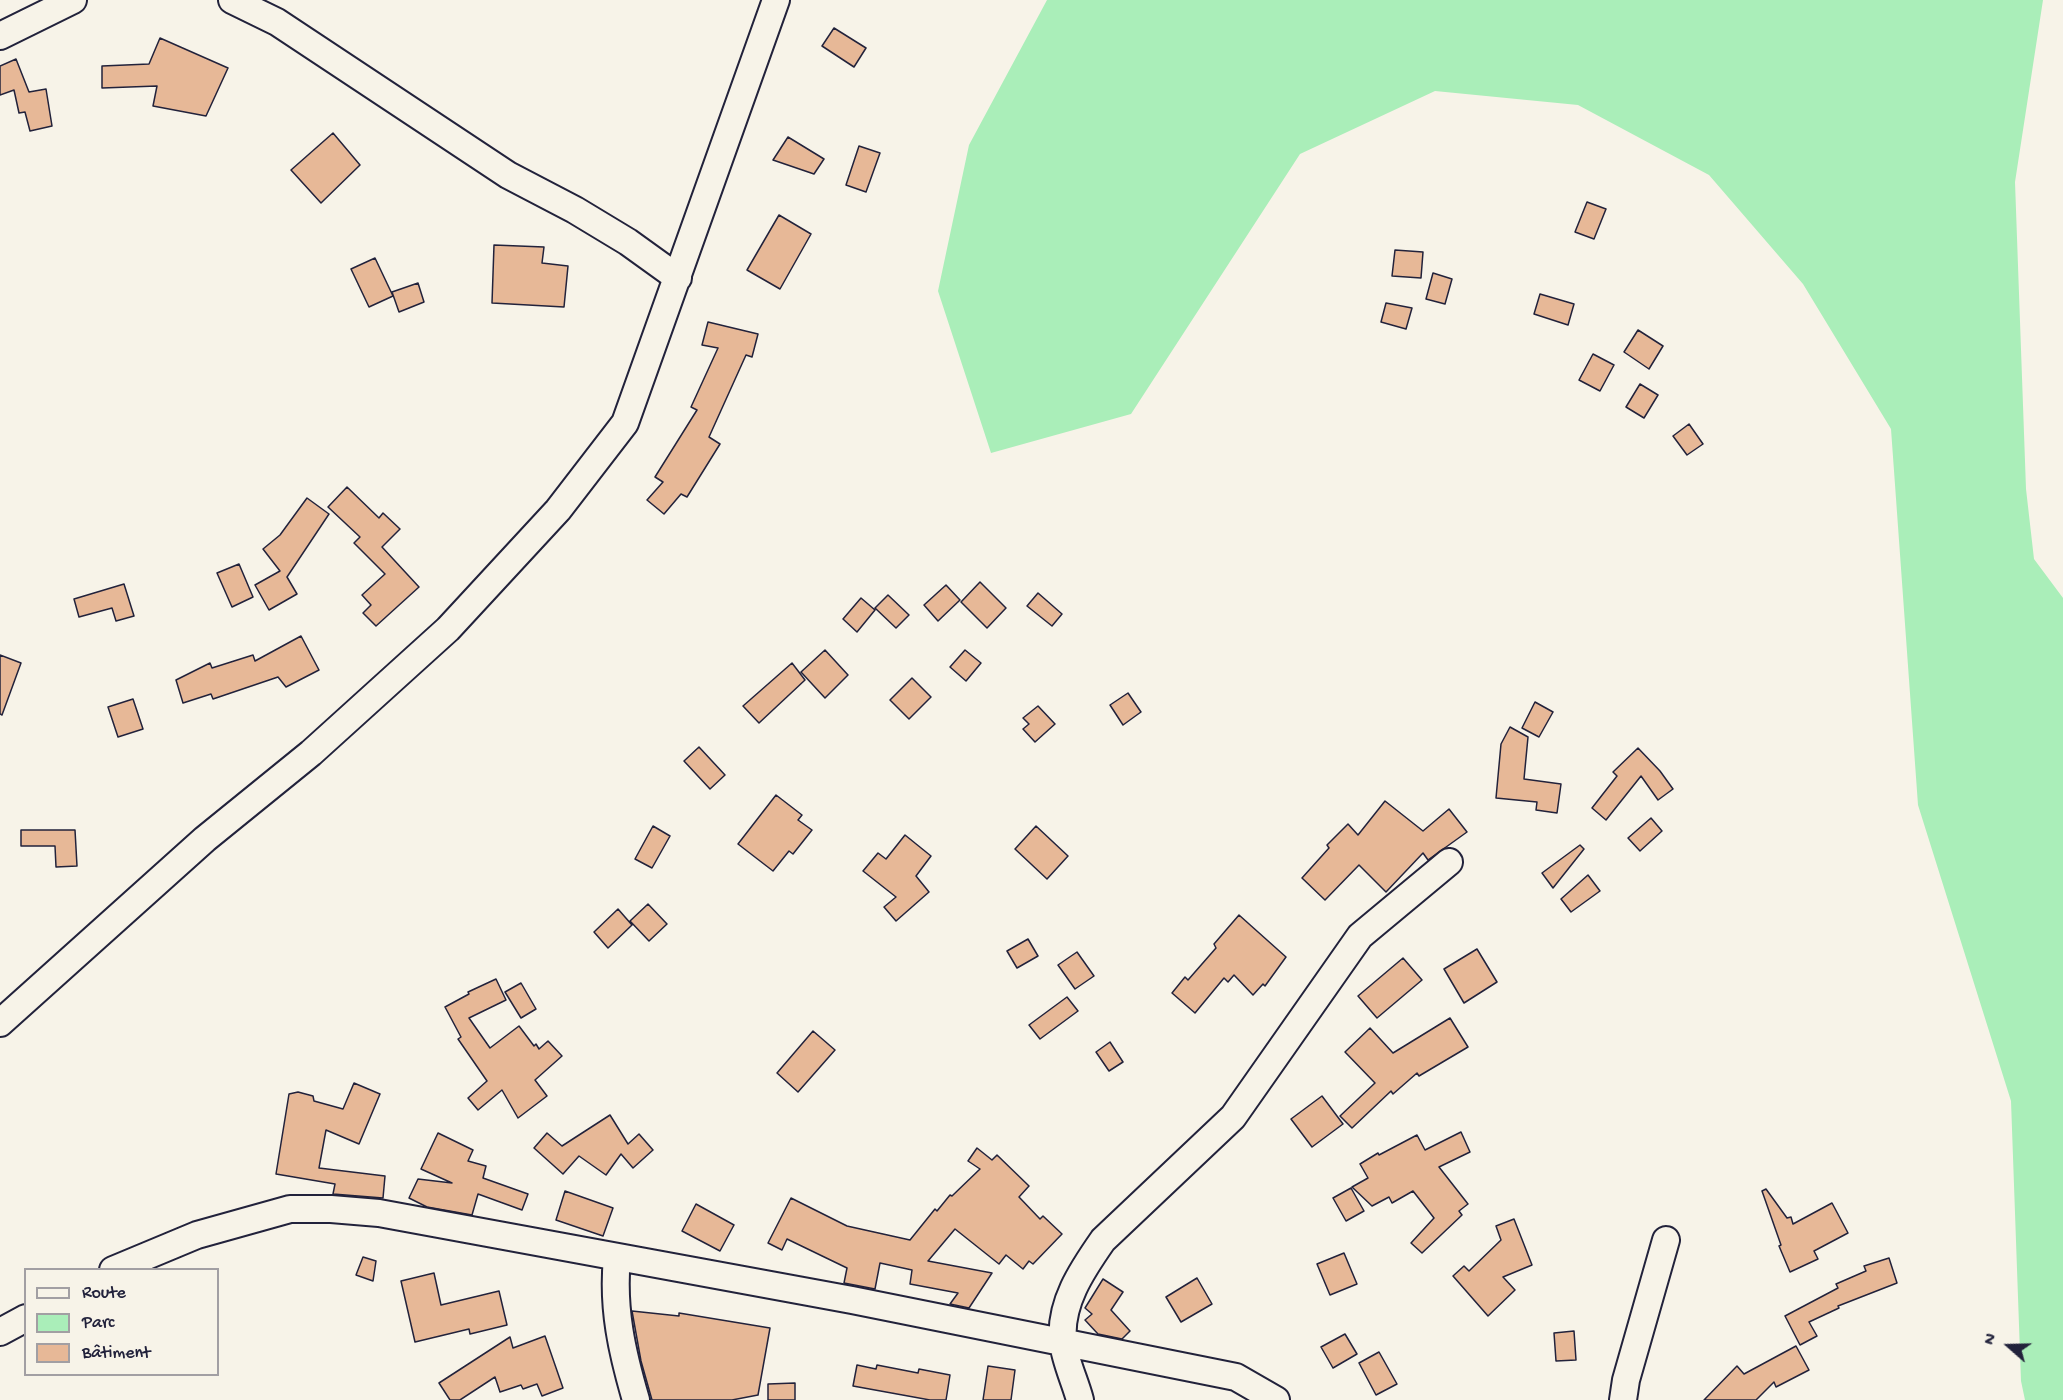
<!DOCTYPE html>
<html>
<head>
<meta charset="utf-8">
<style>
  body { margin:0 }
  #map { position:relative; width:2063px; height:1400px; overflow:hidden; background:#f7f3e8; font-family:"Gochi Hand",sans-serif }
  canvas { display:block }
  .legend { position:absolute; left:24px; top:1268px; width:195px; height:108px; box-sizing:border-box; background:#f7f3e8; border:2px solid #a29fa3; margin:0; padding:8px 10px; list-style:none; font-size:18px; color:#22223b }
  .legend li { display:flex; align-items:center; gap:12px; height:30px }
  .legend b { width:30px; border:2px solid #a29fa3 }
  .north { position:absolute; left:1979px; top:1316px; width:60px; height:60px; -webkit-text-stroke:4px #f7f3e8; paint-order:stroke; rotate:290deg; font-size:16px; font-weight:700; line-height:24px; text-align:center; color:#22223b }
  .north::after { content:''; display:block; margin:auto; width:21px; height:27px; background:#22223b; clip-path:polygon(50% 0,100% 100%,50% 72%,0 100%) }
</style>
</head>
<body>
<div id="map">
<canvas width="2063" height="1400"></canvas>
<ul class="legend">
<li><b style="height:8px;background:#f7f3e8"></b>Route</li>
<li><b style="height:16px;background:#aaeeb9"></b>Parc</li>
<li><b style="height:16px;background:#e7b897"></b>Bâtiment</li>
</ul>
<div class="north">N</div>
</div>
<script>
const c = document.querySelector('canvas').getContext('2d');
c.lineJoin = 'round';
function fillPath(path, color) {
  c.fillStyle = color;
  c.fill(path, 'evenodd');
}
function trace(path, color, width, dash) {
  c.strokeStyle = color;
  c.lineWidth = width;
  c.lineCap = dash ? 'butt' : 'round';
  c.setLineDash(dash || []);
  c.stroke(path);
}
const green = new Path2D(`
  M1047 0H2043L2015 182 2026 489 2034 559 2063 598V1400H2025L2021 1381 2011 1101 1918 805 1891 429 1803 284 1709 175 1578 105 1435 91 1300 154 1131 414 991 453 938 291 969 145Z`);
const building = new Path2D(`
  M834 28 866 48 854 67 822 46Z
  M160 38 228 68 206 116 153 106 157 86 102 88V66L149 64Z
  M16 59 29 92 46 89 52 126 30 131 25 112 19 113 14 90 0 95V66Z
  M333 133 360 165 321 203 291 170Z
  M788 137 824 159 814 174 773 160Z
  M859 146 880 153 866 192 846 185Z
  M1587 202 1606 209 1594 239 1575 232Z
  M779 215 811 234 780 289 747 270Z
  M494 245 544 247 542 263 568 266 564 307 492 303Z
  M1395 250 1423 252 1421 278 1392 276Z
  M375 258 393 296 369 307 351 269Z
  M1433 273 1452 279 1445 304 1426 299Z
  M418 283 424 302 399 312 392 292Z
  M1540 294 1574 304 1568 325 1534 314Z
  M1386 303 1412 308 1406 329 1381 322Z
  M708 322 758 334 752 357 746 355 709 437 720 444 687 497 681 494 664 514 647 500 663 482 655 477 697 410 691 407 718 348 702 345Z
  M1638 330 1663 346 1649 369 1624 352Z
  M1593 354 1614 365 1600 391 1579 380Z
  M1640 384 1658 395 1644 418 1626 407Z
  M1689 424 1703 444 1687 455 1673 436Z
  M347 487 379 518 383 513 400 529 382 547 419 587 376 626 363 613 371 605 362 595 385 574 354 543 360 537 328 507Z
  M307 498 329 514 287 577 297 594 269 610 255 585 280 571 263 549 280 535Z
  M239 564 253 597 232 607 217 573Z
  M980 582 1006 608 987 628 961 602Z
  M124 584 134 616 116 621 112 608 79 617 74 599Z
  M946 585 960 600 938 621 924 605Z
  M1038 593 1062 614 1052 626 1027 606Z
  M888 595 909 615 896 628 875 608Z
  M861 598 875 610 857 632 843 619Z
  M301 636 319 670 286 687 278 677 213 699 211 694 183 703 176 680 210 663 212 668 253 655 255 661Z
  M825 650 848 675 825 698 801 672Z
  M965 650 981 663 966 681 950 667Z
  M0 655 21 663 2 715 0 714Z
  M792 663 805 680 759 723 743 706Z
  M912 678 931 697 909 719 890 700Z
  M1128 693 1141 712 1123 725 1110 705Z
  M133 699 143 729 118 737 108 707Z
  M1535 702 1553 712 1539 737 1522 728Z
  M1038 706 1055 724 1035 742 1023 729 1029 724 1023 718Z
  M1510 727 1528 737 1524 779 1561 784 1557 813 1536 810 1537 802 1496 798 1501 744Z
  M699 747 725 775 710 789 684 761Z
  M1638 748 1660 771 1673 789 1658 800 1641 776 1606 820 1592 808 1617 776 1613 772Z
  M776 795 802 815 798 820 812 830 793 854 789 851 773 871 738 844Z
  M1385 801 1423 831 1449 809 1467 832 1428 860 1423 853 1386 892 1359 865 1325 900 1302 878 1329 848 1327 845 1348 824 1358 835Z
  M1651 818 1662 831 1640 851 1628 838Z
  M653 826 670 836 652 868 635 859Z
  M1036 826 1068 856 1047 879 1015 849Z
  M21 830H75L77 866 56 867 55 846H21Z
  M905 835 931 856 916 876 929 892 896 921 884 907 896 897 863 871 878 853 886 859Z
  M1580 845 1584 849 1553 888 1542 873Z
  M1588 875 1600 891 1571 912 1561 899Z
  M648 904 667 924 649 941 630 921Z
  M618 909 632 925 608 948 594 932Z
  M1239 915 1286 957 1265 986 1263 984 1253 995 1234 975 1228 982 1224 978 1195 1013 1172 993 1185 977 1188 980 1216 948 1214 944Z
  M1028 939 1038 956 1017 968 1007 951Z
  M1477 949 1497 982 1464 1003 1444 969Z
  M1077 952 1094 976 1075 989 1058 965Z
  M1403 958 1422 980 1377 1018 1358 996Z
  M496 979 506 1000 469 1018 490 1048 519 1026 534 1046 536 1044 539 1049 548 1041 562 1056 535 1080 547 1096 518 1118 502 1090 478 1110 468 1098 487 1081 458 1039 461 1037 445 1007 469 994 468 992Z
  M521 983 536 1009 521 1018 505 992Z
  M1067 997 1078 1011 1040 1039 1029 1025Z
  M1450 1018 1468 1047 1419 1076 1417 1073 1393 1094 1391 1091 1352 1128 1340 1116 1375 1083 1345 1052 1370 1028 1393 1053Z
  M813 1031 835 1050 798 1092 777 1073Z
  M1110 1042 1123 1062 1109 1071 1096 1052Z
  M354 1083 380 1094 359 1144 326 1130 319 1168 385 1176 383 1198 333 1194 335 1184 276 1174 289 1094 298 1092 313 1096 314 1101 343 1109Z
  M1322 1096 1343 1124 1312 1147 1291 1119Z
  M610 1115 628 1144 639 1134 653 1150 633 1168 621 1154 606 1175 579 1156 563 1174 534 1148 547 1133 562 1146Z
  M1461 1132 1470 1152 1439 1167 1468 1204 1459 1211 1462 1215 1422 1253 1411 1243 1434 1218 1413 1191 1392 1203 1389 1197 1372 1206 1352 1187 1368 1178 1360 1164 1378 1153 1379 1155 1417 1135 1425 1150Z
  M438 1133 473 1150 468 1161 486 1166 483 1178 528 1194 522 1210 478 1194 472 1215 427 1207 409 1198 418 1179 452 1183 421 1169Z
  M977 1148 992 1160 997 1155 1029 1186 1019 1197 1040 1219 1043 1216 1062 1234 1033 1264 1029 1261 1023 1269 1006 1255 999 1264 955 1229 928 1261 992 1273 969 1308 950 1304 958 1293 910 1284 912 1270 880 1263 875 1289 844 1283 847 1268 787 1239 782 1250 768 1243 791 1198 847 1226 910 1240 935 1209 937 1211 950 1195 952 1196 980 1169 968 1161Z
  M1351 1188 1364 1211 1346 1221 1333 1198Z
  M1766 1189 1787 1218 1791 1217 1793 1224 1832 1203 1848 1233 1814 1251 1818 1259 1790 1272 1779 1246 1781 1245 1762 1191Z
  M565 1191 613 1208 603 1236 556 1220Z
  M696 1204 734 1225 720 1251 682 1231Z
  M1514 1219 1532 1265 1503 1277 1515 1290 1488 1316 1453 1276 1464 1266 1469 1271 1501 1240 1496 1226Z
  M1344 1253 1357 1284 1330 1295 1317 1264Z
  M363 1257 376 1261 373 1281 356 1275Z
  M1889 1258 1897 1283 1838 1306 1839 1308 1809 1322 1817 1336 1800 1345 1785 1316 1838 1288 1836 1284 1866 1271 1864 1266Z
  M434 1273 441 1305 499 1291 507 1325 470 1334 469 1329 415 1342 401 1281Z
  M1197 1278 1212 1304 1181 1322 1166 1297Z
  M1103 1279 1123 1292 1111 1310 1130 1331 1122 1339 1098 1334 1085 1320 1092 1314 1085 1308Z
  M632 1311 679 1316V1313L770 1328 758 1395 732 1400H652L641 1361Z
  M1574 1331 1576 1360 1556 1361 1554 1333Z
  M1345 1334 1357 1354 1333 1368 1321 1347Z
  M545 1336 563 1388 542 1396 537 1384 523 1389 521 1385 500 1392 495 1377 460 1400H450L439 1383 510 1337 513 1348Z
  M1796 1346 1809 1370 1776 1387 1774 1382 1756 1400H1704L1737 1366 1744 1374Z
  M1379 1352 1397 1384 1376 1395 1359 1363Z
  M857 1365 876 1369 877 1365 918 1373 919 1369 950 1375 946 1400H930L853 1386Z
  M988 1366 1015 1370 1011 1400H983Z
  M795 1383V1400H768V1384Z`);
const minor = new Path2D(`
  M232 0 277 22 508 175 575 210 628 242 678 278
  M0 36 73 0
  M0 1023 205 839 311 753 448 629 558 510 625 423 776 0
  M617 1258C612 1308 622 1352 636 1400
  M113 1270 197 1235 290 1209H331L379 1213 852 1300 1236 1377 1276 1400
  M0 1332 26 1318
  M1080 1400C1075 1381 1065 1361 1063 1342 1059 1304 1082 1270 1103 1240L1233 1117 1360 936 1449 862
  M1623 1400 1626 1380 1666 1240`);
fillPath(green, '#aaeeb9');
fillPath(building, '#e7b897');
trace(building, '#22223b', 1.5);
trace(minor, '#22223b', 30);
trace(minor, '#f7f3e8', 26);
</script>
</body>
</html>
